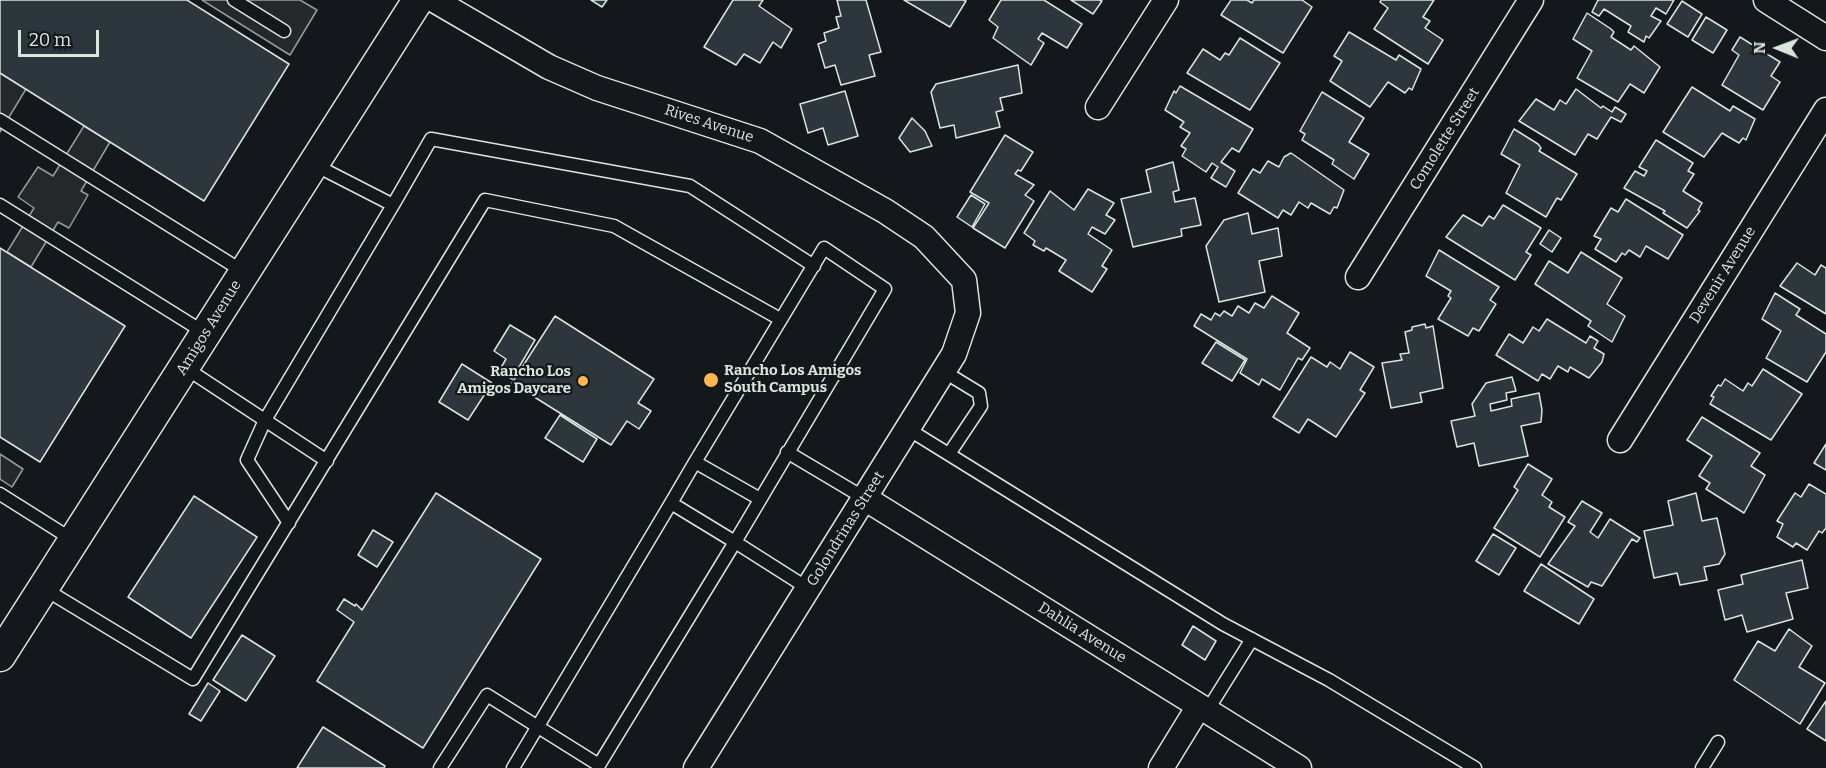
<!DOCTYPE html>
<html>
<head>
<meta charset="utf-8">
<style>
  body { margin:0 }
  #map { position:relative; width:1826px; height:768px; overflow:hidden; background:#14181c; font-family:Bitter,serif }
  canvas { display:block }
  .north { position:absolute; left:1748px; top:18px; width:60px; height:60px; -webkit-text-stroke:4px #14181c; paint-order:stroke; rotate:271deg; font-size:16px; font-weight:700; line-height:24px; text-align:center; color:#d8e6dc }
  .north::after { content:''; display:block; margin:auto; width:21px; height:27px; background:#d8e6dc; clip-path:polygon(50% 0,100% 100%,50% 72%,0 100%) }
  .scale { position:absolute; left:18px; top:30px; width:81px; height:27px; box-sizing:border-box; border:3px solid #d8e6dc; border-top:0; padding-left:8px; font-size:18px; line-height:21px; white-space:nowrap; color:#d8e6dc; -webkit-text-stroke:4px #14181c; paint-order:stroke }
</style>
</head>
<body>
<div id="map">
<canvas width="1826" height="768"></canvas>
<div class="north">N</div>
<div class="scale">20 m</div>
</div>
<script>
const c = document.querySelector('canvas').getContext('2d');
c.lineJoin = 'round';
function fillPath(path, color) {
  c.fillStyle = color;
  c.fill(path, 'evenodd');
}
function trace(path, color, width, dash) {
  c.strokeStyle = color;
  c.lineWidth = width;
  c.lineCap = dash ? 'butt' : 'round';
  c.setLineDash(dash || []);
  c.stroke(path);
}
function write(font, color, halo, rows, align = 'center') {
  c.font = font + ' Bitter,serif';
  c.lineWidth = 4.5;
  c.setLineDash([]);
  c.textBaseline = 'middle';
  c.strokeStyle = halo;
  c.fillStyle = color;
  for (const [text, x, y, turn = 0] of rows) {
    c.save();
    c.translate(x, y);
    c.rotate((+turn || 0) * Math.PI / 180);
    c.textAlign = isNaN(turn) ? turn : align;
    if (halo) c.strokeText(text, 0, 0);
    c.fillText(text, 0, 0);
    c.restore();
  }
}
const parking = new Path2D(`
  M202 0H300L317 10 290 55Z
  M0 73 26 89 0 132Z
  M84 126 110 142 81 191 88 195 69 228 58 222 31 267 7 252 34 208 18 197 38 167 53 176Z
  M0 454 23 469 12 487 0 479Z`);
const building = new Path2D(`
  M0 0H187L289 64 204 201 0 73Z
  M591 0H607L602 7Z
  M733 0H763L759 6 792 29 781 48 773 42 760 63 744 54 736 65 704 47Z
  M837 0H866L881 52 869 55 875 76 841 85 835 65 825 68 818 44 826 41 824 33 839 28 836 17 841 16Z
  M904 0H963L966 1 950 27Z
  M1001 0H1044L1082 24 1067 48 1042 33 1038 39 1044 43 1031 65 993 38 998 27 989 20Z
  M1071 0H1099L1102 1 1093 14Z
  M1231 0H1247L1252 3 1254 0H1302L1312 7 1283 53 1221 15Z
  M1381 0H1434L1423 17 1430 21 1425 28 1443 40 1428 64 1374 29 1388 8 1380 2Z
  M1598 0H1674L1666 14 1656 8 1651 16 1661 21 1649 38 1646 36 1644 42 1628 32 1631 26 1604 9 1599 16 1592 12Z
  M1682 1 1702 14 1688 37 1667 24Z
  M1587 13 1611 29 1614 32 1611 37 1631 50 1634 46 1660 67 1644 93 1630 84 1618 102 1577 78 1592 51 1573 39Z
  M1706 17 1727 30 1713 53 1692 40Z
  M1349 32 1396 60 1399 55 1421 69 1412 90 1409 88 1405 93 1388 82 1370 107 1330 81 1342 61 1334 56Z
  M1740 37 1780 62 1771 76 1780 82 1763 110 1722 85 1739 55 1732 50Z
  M1240 38 1280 63 1250 110 1187 73 1203 49 1220 60 1225 53 1229 55Z
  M1018 65 1022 93 1000 98 1003 110 996 112 1000 127 956 138 954 125 940 128 931 92 936 84Z
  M1180 86 1253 129 1239 152 1232 148 1221 162 1235 171 1226 187 1211 178 1218 167 1212 163 1206 172 1182 156 1186 149 1181 146 1190 133 1180 127 1184 122 1165 110 1174 91 1176 93Z
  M1692 87 1730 111 1733 106 1755 119 1746 140 1743 138 1739 143 1722 133 1704 157 1663 132Z
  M1576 89 1601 108 1603 106 1612 112 1615 107 1626 114 1621 122 1611 117 1597 139 1588 134 1575 155 1519 121 1536 99 1554 110 1560 100 1566 104Z
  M845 91 858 136 828 145 823 128 808 133 800 104Z
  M1322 92 1364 118 1349 142 1369 154 1354 179 1332 164 1334 160 1302 140 1305 134 1300 131Z
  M912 118 925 131 932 146 910 152 899 138Z
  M1514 129 1538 144 1541 148 1539 151 1577 174 1561 200 1557 198 1546 217 1506 193 1520 165 1501 154Z
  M1005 135 1033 152 1021 171 1018 170 1015 174 1034 185 1025 195 1034 201 1005 248 973 228 989 203 970 192Z
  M1656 140 1693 163 1688 171 1694 174 1683 191 1702 203 1698 210 1700 211 1687 228 1663 213 1665 211 1624 188 1635 171 1644 176 1647 171 1639 167Z
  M1291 153 1344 190 1337 208 1334 207 1330 214 1311 203 1308 208 1299 202 1291 215 1283 210 1278 218 1238 193 1253 169 1260 173 1268 161 1279 167 1284 157Z
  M1173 162 1179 190 1173 192 1175 202 1195 198 1201 225 1181 229 1182 236 1133 247 1121 199 1151 192 1146 170Z
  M1088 189 1114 203 1106 215 1115 220 1105 234 1092 227 1088 234 1112 250 1102 266 1107 269 1092 292 1059 271 1066 260 1046 248 1044 251 1033 245 1035 241 1024 233 1050 191 1074 210Z
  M971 195 985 204 972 227 957 217Z
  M1626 199 1683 235 1668 259 1646 246 1640 257 1629 250 1625 255 1622 253 1616 262 1595 249 1601 239 1594 236 1611 208 1618 212Z
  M1503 205 1541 228 1526 252 1531 255 1515 280 1446 237 1463 215 1482 226 1489 216 1494 219Z
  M1248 213 1252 234 1278 228 1282 256 1259 261 1265 292 1219 302 1206 246 1224 220Z
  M1549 230 1561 238 1552 252 1540 244Z
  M0 248 125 326 40 462 0 437Z
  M1439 250 1499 287 1490 300 1496 304 1479 331 1473 328 1468 336 1438 319 1451 298 1448 296 1451 291 1426 276Z
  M1581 252 1622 278 1607 304 1625 316 1612 342 1588 326 1591 321 1535 284 1549 261 1568 273Z
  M1797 263 1815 275 1821 265 1826 268V314L1780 286Z
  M1775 293 1800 309 1796 315 1826 334V352L1807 382 1766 358 1781 331 1762 319Z
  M1272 296 1299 313 1287 333 1310 348 1302 360 1298 358 1280 390 1262 379 1259 385 1240 373 1247 359 1194 326 1201 314 1211 320 1215 313 1220 316 1224 311 1232 316 1238 306 1249 313 1255 303 1264 308Z
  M555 316 654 379 638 403 651 411 639 429 627 421 611 445 512 383Z
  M1547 319 1586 343 1590 336 1598 341 1594 348 1604 354 1602 362 1589 378 1570 367 1568 372 1558 366 1550 379 1542 374 1538 381 1496 355 1509 334 1523 343 1533 327 1539 331Z
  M1425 324 1426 328 1433 326 1443 388 1420 393 1422 402 1391 408 1382 363 1402 360 1400 354 1409 353 1405 332 1412 330V327Z
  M510 325 535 340 512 379 499 371 506 359 494 351Z
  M1216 342 1245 360 1232 381 1202 363Z
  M1350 352 1374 367 1360 390 1365 393 1336 437 1308 419 1299 433 1273 417 1311 357 1327 367 1330 362 1340 369Z
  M462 364 492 383 468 420 439 402Z
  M1763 369 1802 394 1771 440 1710 404 1714 397 1711 396 1718 385 1721 386 1725 379 1743 391 1748 383 1752 386Z
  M1512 377 1516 391 1506 393 1507 400 1490 404 1491 411 1512 406 1511 399 1539 393 1542 410 1541 422 1521 426 1528 456 1479 466 1474 443 1457 447 1451 421 1475 416 1472 404 1486 383Z
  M560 415 597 439 583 462 545 438Z
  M1702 417 1760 453 1751 466 1765 475 1744 513 1706 489 1710 483 1699 476 1712 456 1687 440Z
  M1826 444V470L1814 463Z
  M1528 464 1552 479 1542 495 1552 502 1549 507 1565 517 1540 557 1494 528 1518 490 1514 487Z
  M1809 484 1826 494V528L1822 533 1819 531 1807 550 1796 543 1793 547 1777 537 1783 524 1777 521 1795 493 1801 497Z
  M436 493 541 559 423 748 317 681 354 622 337 610 344 599 355 606 356 604 362 610Z
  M1696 493 1702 521 1717 518 1725 554 1719 564 1704 567 1707 580 1680 585 1677 573 1654 578 1644 531 1673 525 1668 501Z
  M194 496 257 537 191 638 128 597Z
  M1582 501 1602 513 1590 532 1598 538 1610 519 1640 538 1637 542 1632 539 1602 586 1591 582 1588 587 1548 564 1575 526 1568 522Z
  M373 530 393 542 377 567 358 555Z
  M1493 534 1516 548 1499 575 1476 561Z
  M1802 560 1808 588 1786 593 1793 619 1747 632 1742 615 1725 620 1718 590 1743 584 1741 575Z
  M1541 564 1594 599 1579 624 1524 591Z
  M1193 626 1216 641 1205 660 1182 645Z
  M1789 629 1812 646 1799 667 1825 683 1800 724 1734 680 1758 641 1775 651Z
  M242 635 275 656 246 701 213 680Z
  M208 683 220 691 201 721 189 714Z
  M1826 701V741L1807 729Z
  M323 727 385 766 384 768H297Z`);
const service = new Path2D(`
  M234 0 284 31
  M0 120 244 272
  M313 164 393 205 431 139 690 186 814 266
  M0 205 205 333
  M184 367 327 461
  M943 371 979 393 981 406 949 454
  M908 429 1223 624 1329 680 1475 768
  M787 452 866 499
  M0 494 73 540
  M671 503 695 462
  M289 523 247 460 265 420 393 205
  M43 588 193 679 485 200 614 226 780 319
  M1207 711 1252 639
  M440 768 487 695 599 765 735 542 809 589
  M513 768 671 503 735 542C785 458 835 373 885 289L824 248 695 462 760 499
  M1702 768 1718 742`);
const minor = new Path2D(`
  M434 0 549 67 597 88 760 141 885 211 924 237 964 280 968 313 954 354 696 768
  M1766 0 1826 38
  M1098 107 1166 0
  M1358 277 1531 0
  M1620 440 1826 110
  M866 499 1299 768
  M1161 768 1199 706`);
const tertiary = new Path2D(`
  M0 656 418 0`);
const markers = [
  [711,380,8,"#ffb74d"],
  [583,381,6,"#ffb74d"]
];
const streetNames = [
  ["Rives Avenue",709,124,18],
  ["Comolette Street",1445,139,-58],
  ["Devenir Avenue",1723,275,-58],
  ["Amigos Avenue",209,328,-58],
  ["Golondrinas Street",846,529,-58],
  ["Dahlia Avenue",1082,633,32]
];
const poiNames = [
  ["Rancho Los Amigos",724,371],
  ["South Campus",724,388],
  ["Rancho Los",571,372,"right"],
  ["Amigos Daycare",571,389,"right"]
];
fillPath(parking, '#24282b');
trace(parking, '#939e99', 1.5);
fillPath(building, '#2c363c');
trace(building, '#d8e6dc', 1.5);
trace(service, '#d8e6dc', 15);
trace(minor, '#d8e6dc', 27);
trace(tertiary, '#d8e6dc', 33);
trace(service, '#14181c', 12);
trace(minor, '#14181c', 24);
trace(tertiary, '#14181c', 30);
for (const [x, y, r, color] of markers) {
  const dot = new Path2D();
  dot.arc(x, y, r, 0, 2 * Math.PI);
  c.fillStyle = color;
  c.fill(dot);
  trace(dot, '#14181c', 2);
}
write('15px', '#d8e6dc', '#14181c', streetNames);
write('bold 15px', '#d8e6dc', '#14181c', poiNames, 'left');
</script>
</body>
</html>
